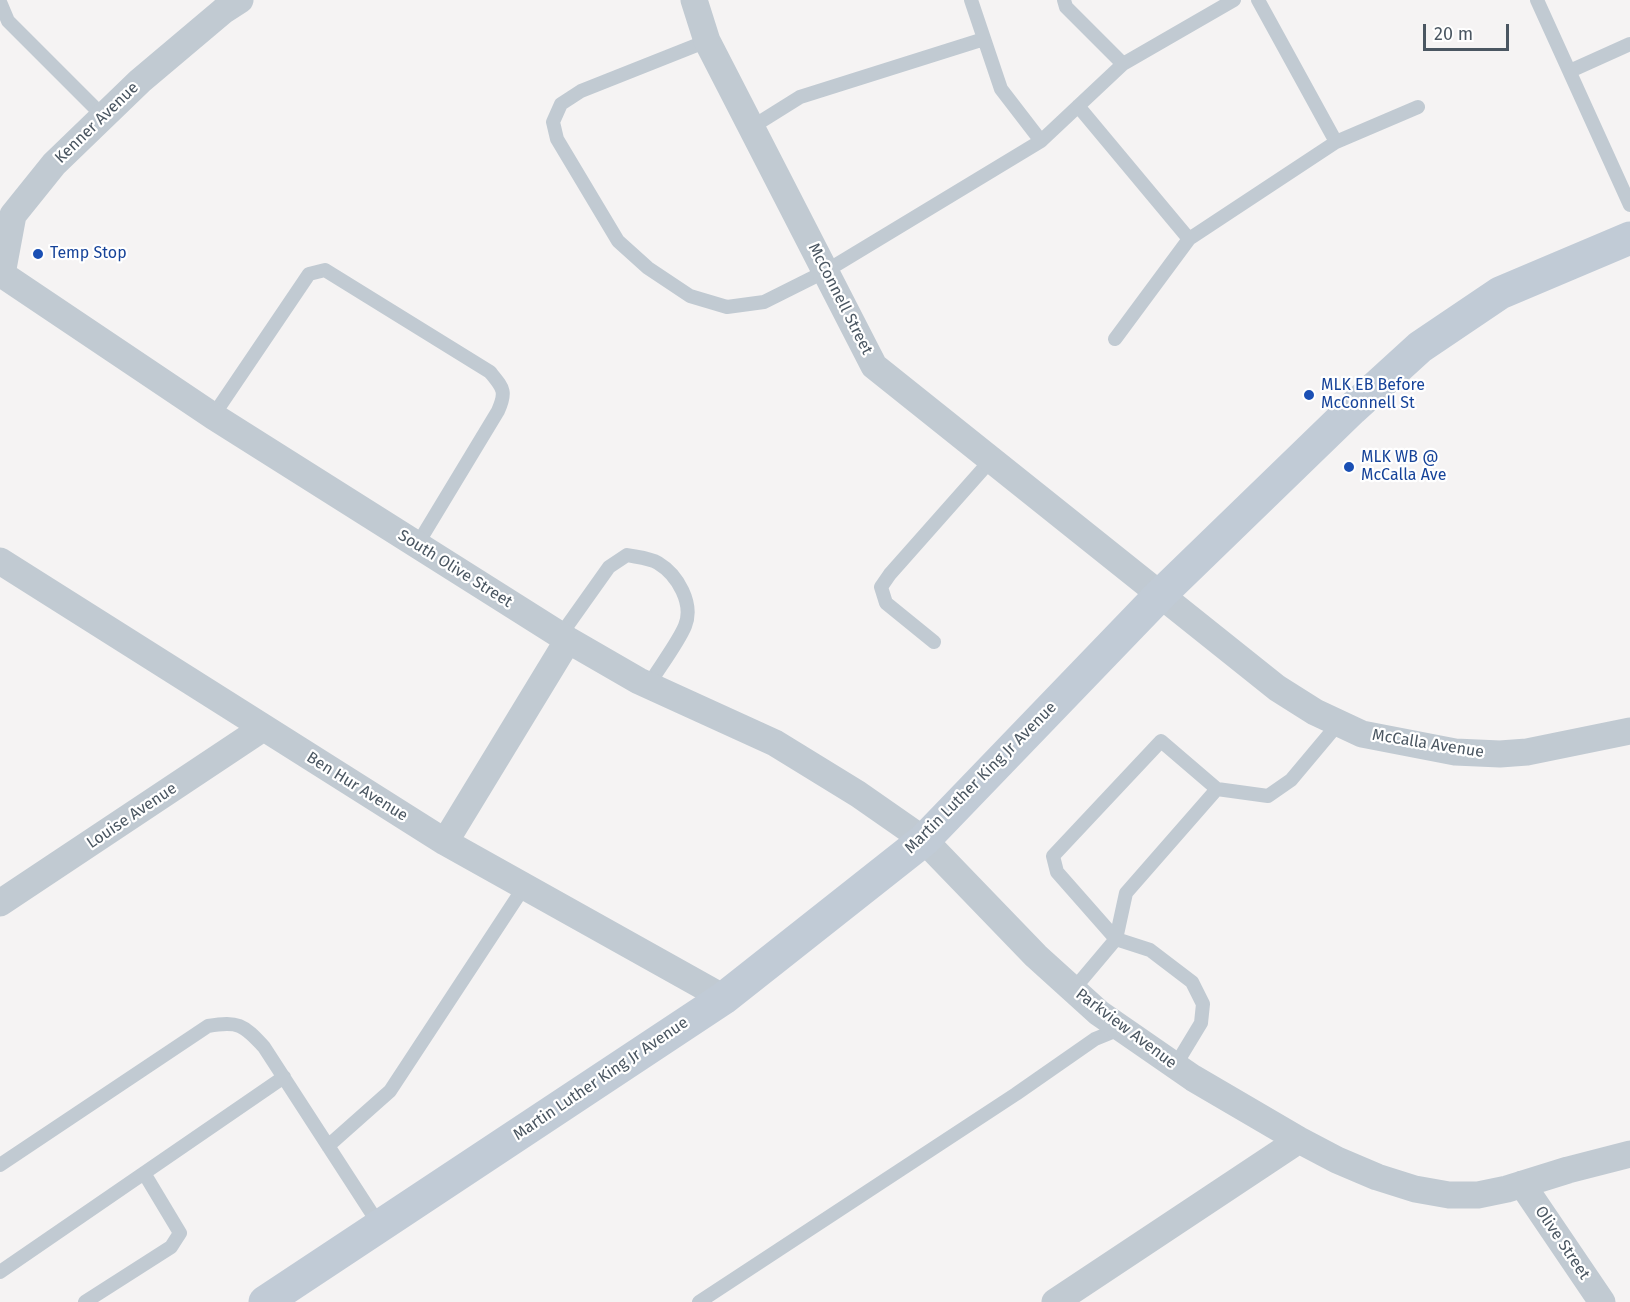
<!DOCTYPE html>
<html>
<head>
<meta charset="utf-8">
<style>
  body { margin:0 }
  #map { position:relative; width:1630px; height:1302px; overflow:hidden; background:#f5f3f3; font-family:"Fira Sans",sans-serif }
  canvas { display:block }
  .scale { position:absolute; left:1423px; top:24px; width:86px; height:27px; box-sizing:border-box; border:3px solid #4a5661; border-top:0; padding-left:8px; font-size:18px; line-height:21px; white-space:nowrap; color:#4a5661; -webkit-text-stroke:4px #fff; paint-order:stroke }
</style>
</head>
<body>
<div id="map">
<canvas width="1630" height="1302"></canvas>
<div class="scale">20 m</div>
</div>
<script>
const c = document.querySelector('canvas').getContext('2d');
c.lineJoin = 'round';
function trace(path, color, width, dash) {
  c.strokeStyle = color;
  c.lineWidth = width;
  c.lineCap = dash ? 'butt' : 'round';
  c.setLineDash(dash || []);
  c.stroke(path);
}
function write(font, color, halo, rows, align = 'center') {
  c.font = font + ' "Fira Sans",sans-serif';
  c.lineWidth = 4.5;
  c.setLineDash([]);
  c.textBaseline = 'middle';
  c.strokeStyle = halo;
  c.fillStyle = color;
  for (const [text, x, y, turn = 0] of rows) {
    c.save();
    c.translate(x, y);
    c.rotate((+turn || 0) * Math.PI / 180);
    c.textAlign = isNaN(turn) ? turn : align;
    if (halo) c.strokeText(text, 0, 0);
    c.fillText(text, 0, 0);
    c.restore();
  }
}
const lane = new Path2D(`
  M971 0 1001 89 1041 141
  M1064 0 1066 7 1123 64
  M1258 0 1336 142
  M1537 0 1630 205
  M0 2 8 21 103 116
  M707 41 581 91 561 104 553 122 557 139 618 241 648 268 690 296 727 307 764 302 826 271 1041 141 1123 64 1234 0
  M1570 71 1630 44
  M1078 106 1189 239 1115 339
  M752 127 800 97 984 39
  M1189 239 1336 142 1418 107
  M213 416 309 274 325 270 490 372C503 388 507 391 498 411L417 545
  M560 636 609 567 627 555C636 557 650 558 658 563 678 575 694 604 685 626 678 643 658 669 648 686
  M934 642 886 603 881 587 890 574 991 460
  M1073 990 1116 939 1126 893 1217 789 1268 796 1291 780 1338 724
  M1175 1066 1201 1023 1203 1004 1192 982 1150 950 1116 939 1057 872 1053 856 1161 741 1217 789
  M328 1146 390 1091 524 887
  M0 1165 208 1026C238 1021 243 1024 264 1047L380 1226
  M0 1272 284 1077
  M85 1302 171 1247 180 1233 144 1173
  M699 1302 1016 1094 1095 1039 1122 1028`);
const street = new Path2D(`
  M694 0 707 41 874 366 1277 688 1315 712 1362 734 1455 752 1500 754 1527 752 1630 731
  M0 273 213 416 568 640 639 681 775 743 858 794 924 840 1036 956 1099 1013 1193 1078 1299 1140 1337 1160 1377 1177 1415 1189 1449 1195H1478L1507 1189 1568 1170 1630 1154
  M0 276 2 274 13 215 54 164 140 81 223 11 240 0
  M0 561 445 842 724 998
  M445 842 568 640
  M0 903 263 728
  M1522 1184 1602 1302
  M1055 1302 1299 1140`);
const secondary = new Path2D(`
  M265 1302 724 998 924 840 1160 595 1352 409 1420 347 1500 293 1630 238`);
const markers = [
  [38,254,6,"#1a4fb4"],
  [1309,395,6,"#1a4fb4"],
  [1349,467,6,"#1a4fb4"]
];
const streetNames = [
  ["Kenner Avenue",97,123,-44],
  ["McConnell Street",840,299,63],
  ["South Olive Street",455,569,32],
  ["McCalla Avenue",1428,744,9],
  ["Martin Luther King Jr Avenue",981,778,-45],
  ["Ben Hur Avenue",357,787,32],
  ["Louise Avenue",132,816,-34],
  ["Parkview Avenue",1126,1029,37],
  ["Martin Luther King Jr Avenue",601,1079,-34],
  ["Olive Street",1562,1243,56]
];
const transitNames = [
  ["Temp Stop",50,254],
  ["MLK EB Before",1321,386],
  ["McConnell St",1321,404],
  ["MLK WB @",1361,458],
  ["McCalla Ave",1361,476]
];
trace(lane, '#c1cad2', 14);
trace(street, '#c1cad2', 27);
trace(secondary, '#c1cbd6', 33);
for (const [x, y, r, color] of markers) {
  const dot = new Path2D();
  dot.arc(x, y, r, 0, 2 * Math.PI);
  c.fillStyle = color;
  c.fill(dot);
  trace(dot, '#fff', 2);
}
write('16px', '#4a5661', '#fff', streetNames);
write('16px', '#164399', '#fff', transitNames, 'left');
</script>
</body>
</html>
